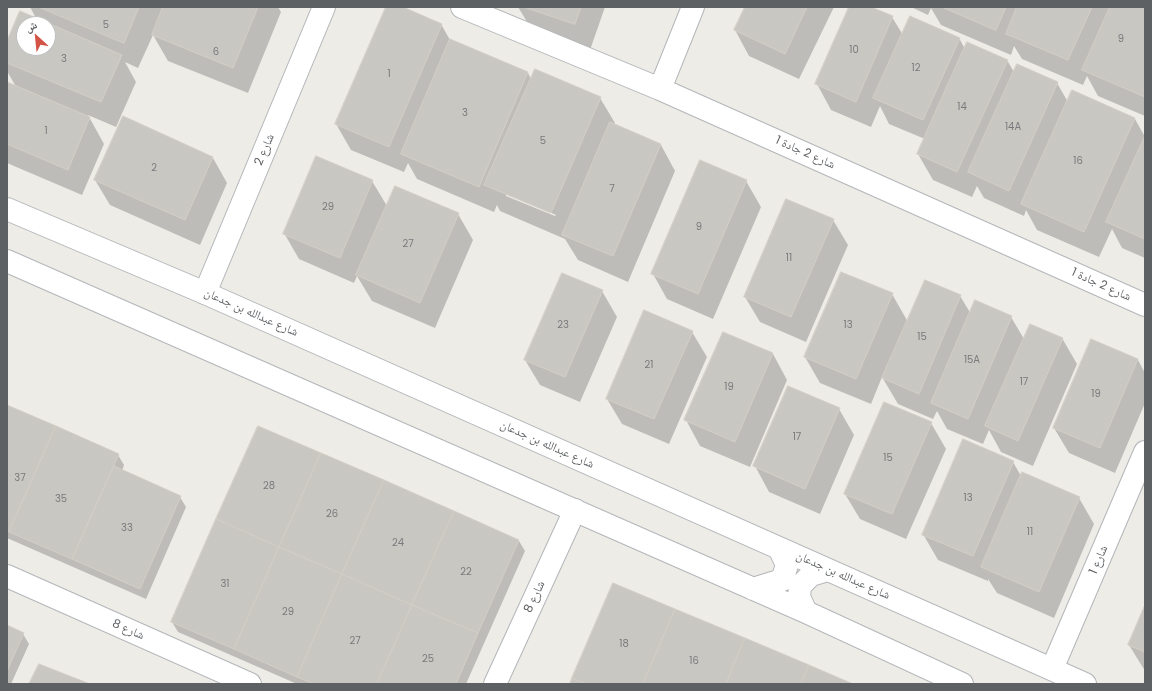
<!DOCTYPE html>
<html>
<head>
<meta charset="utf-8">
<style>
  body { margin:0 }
  #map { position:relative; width:1152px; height:691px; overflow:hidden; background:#eeece6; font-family:Poppins,"Noto Naskh Arabic",sans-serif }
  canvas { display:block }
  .frame { position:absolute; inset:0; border:8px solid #5e6164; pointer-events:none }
  .north { position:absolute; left:16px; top:16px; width:40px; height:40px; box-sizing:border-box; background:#fff; border:1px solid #bfc0c1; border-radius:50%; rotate:333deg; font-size:11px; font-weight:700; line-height:16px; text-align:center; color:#5e6164 }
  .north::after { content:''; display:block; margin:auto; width:14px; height:18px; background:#d35347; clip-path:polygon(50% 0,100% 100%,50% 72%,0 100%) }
</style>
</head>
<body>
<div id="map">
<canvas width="1152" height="691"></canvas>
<div class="frame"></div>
<div class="north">ش</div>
</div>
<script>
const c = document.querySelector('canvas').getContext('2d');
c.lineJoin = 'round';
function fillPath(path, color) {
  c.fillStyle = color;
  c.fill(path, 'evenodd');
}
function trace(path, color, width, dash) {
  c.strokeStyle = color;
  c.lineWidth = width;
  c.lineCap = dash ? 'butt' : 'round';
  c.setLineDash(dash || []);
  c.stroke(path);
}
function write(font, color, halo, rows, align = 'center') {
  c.font = font + ' Poppins,"Noto Naskh Arabic",sans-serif';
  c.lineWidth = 3;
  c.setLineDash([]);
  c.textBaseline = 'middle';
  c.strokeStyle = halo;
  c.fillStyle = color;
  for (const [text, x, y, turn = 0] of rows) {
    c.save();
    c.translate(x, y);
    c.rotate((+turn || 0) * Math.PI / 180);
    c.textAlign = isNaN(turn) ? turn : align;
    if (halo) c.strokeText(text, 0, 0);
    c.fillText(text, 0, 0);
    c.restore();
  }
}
const shadow = new Path2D(`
  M30 7H278L281 12 248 93 168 61 153 35 138 68 125 62 136 82 116 127 88 115 104 144 82 195 7 163V83L16 87 7 71V43L20 13 37 20ZM24 24H48V48H24Z
  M387 7H400L441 24 450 40 528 73 531 79 600 98 615 123 614 125 661 145 675 171 628 282 578 260 565 239 500 211 497 205 494 212 417 179 408 163 404 172 351 150 336 124ZM506 193 556 215 555 216 506 196Z
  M518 7H605L590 50 532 30Z
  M746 7H834L799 79 749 56 735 30Z
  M850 7H869L892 17 903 35 959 38 965 49 1007 60 1014 72 1057 83 1068 102 1073 92 1135 119 1145 137V258L1122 248 1112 229 1099 257 1037 230 1026 210 1024 216 984 198 977 186 972 197 933 180 918 154 925 139 889 124 880 106 871 127 831 110 817 84Z
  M911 7H1145V116L1098 96 1087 76 1083 85 1022 59 1014 46 1011 55 941 25 931 8 928 15Z
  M213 158 227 183 200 245 110 205 95 180Z
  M372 181 387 206 458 214 473 240 435 328 372 301 357 276 354 283 299 259 284 233Z
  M746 181 761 207 713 319 667 299 653 274Z
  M833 220 848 245 806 342 760 322 745 297Z
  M602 291 617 317 580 402 540 385 525 360Z
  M892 294 908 322 960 296 971 314 1011 317 1024 339 1062 338 1077 364 1033 466 1001 452 989 430 983 444 947 429 937 411 933 419 898 404 882 377 871 404 820 383 805 357Z
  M692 332 707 357 669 444 622 424 607 399Z
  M1092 341 1138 360 1145 373V403L1115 473 1069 453 1054 428Z
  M773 354 787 380 750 467 700 446 686 420Z
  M7 406 118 455 124 465 122 471 180 497 186 507 146 599 7 538Z
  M839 409 854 435 820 514 769 492 755 466Z
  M931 423 946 449 906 539 860 519 845 494Z
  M1013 462 1021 476 1079 498 1094 524 1054 618 997 593 988 579V581L938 560 923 534Z
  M519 541 525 551 466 684H297L178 632 172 622Z
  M1145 608V671L1129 645Z
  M7 626 23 634 29 644 11 684H7Z`);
const building = new Path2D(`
  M39 7H139L124 43Z
  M163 7H258L233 68 152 35Z
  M386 7H403L442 24 389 147 335 124Z
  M524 7H581L575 24Z
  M745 7H807L785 54 734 30Z
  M849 7H871L893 16 856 102 815 84Z
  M942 7H1006L996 30Z
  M1017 7H1092L1068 60 1006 34Z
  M1110 7H1145V97L1082 70Z
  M20 11 122 55 101 102 7 63V41ZM24 24H48V48H24Z
  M910 16 960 38 923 120 873 98Z
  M450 39 528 72 479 187 401 154Z
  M967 42 1008 60 957 172 917 154Z
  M1017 64 1058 82 1009 191 968 172Z
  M535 69 601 97 551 213 484 185Z
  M7 82 90 117 68 170 7 144Z
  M1072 90 1135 118 1084 232 1021 204Z
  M123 116 213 157 185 220 94 180Z
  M610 122 661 144 613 256 562 235Z
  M1145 136V239L1106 222Z
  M316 156 373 180 340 258 283 234Z
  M700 160 747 180 698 294 651 274Z
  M395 186 459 213 420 303 356 275Z
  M786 199 834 219 791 317 744 297Z
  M841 272 893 293 856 379 804 357Z
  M562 273 603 290 565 377 524 360Z
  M925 280 961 295 919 394 882 378Z
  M975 300 1012 316 968 419 931 403Z
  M644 310 693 331 654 419 606 399Z
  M1030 324 1063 338 1018 441 985 426Z
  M723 332 773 353 735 442 684 420Z
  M1091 339 1138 359 1100 448 1053 428Z
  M788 386 840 408 805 489 753 466Z
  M884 402 932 422 892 514 844 494Z
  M7 405 56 426 9 532 7 531Z
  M56 426 119 454 72 559 9 532Z
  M258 426 321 453 279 547 216 519Z
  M963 439 1014 461 973 556 922 535Z
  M321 453 384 480 342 574 279 547Z
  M114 466 181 496 140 589 72 559Z
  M1022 472 1080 497 1039 592 981 567Z
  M384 480 454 511 412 605 342 574Z
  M454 511 519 540 478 633 412 605Z
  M216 519 279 547 234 649 171 622Z
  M279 547 342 574 297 677 234 649Z
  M342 574 412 605 377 684H314L297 677Z
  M613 583 675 609 643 684H586L572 678Z
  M412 605 478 633 456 684H377Z
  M1145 605V652L1128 645Z
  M675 609 745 638 726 684H643Z
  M7 625 24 633 7 671Z
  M745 638 809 665 801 684H726Z
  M39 664 90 684H29Z
  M809 665 853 684H801Z
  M572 678 586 684H570Z`);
const minor = new Path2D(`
  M462 7 660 89 1145 305
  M660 89 693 7
  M205 293 324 7
  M7 576 250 684
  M1052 669 1145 452
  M495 684 575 510`);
const tertiary = new Path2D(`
  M7 209 205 293 1085 684
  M7 261 806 612 962 684
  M753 589 782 580 787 565 779 548
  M806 612 799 597 800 586 811 575 828 570`);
const numberNames = [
  ["5",106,25],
  ["9",1121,39],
  ["10",854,50],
  ["6",216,52],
  ["3",64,59],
  ["12",916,68],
  ["1",389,74],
  ["14",962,107],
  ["3",465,113],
  ["14A",1013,127],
  ["1",46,131],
  ["5",543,141],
  ["16",1078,161],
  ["2",154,168],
  ["7",612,189],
  ["29",328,207],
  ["9",699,227],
  ["27",408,244],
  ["11",789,258],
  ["23",563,325],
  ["13",848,325],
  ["15",922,337],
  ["15A",972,360],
  ["21",649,365],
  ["17",1024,382],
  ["19",729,387],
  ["19",1096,394],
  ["17",797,437],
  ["15",888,458],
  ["37",20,478],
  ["28",269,486],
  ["13",968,498],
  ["35",61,499],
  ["26",332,514],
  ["33",127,528],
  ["11",1030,532],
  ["24",398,543],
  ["22",466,572],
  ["31",225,584],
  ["29",288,612],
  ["27",355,641],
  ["18",624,644],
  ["25",428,659],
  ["16",694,661]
];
const streetNames = [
  ["شارع 2",265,150,-67],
  ["شارع 2 جادة 1",805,153,24],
  ["شارع 2 جادة 1",1101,285,24],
  ["شارع عبدالله بن جدعان",251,313,24],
  ["شارع عبدالله بن جدعان",547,445,24],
  ["شارع 1",1099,560,-67],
  ["شارع عبدالله بن جدعان",843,576,24],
  ["شارع 8",535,597,-65],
  ["شارع 8",128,630,24]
];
fillPath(shadow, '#0003');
fillPath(building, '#c9c7c2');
trace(building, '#d2cec5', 1);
trace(minor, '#b3b6b9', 24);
trace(tertiary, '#b3b6b9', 24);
trace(minor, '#fff', 22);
trace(tertiary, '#fff', 22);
write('10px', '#797a7c', null, numberNames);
write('12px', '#5e6164', '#fff', streetNames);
</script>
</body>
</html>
